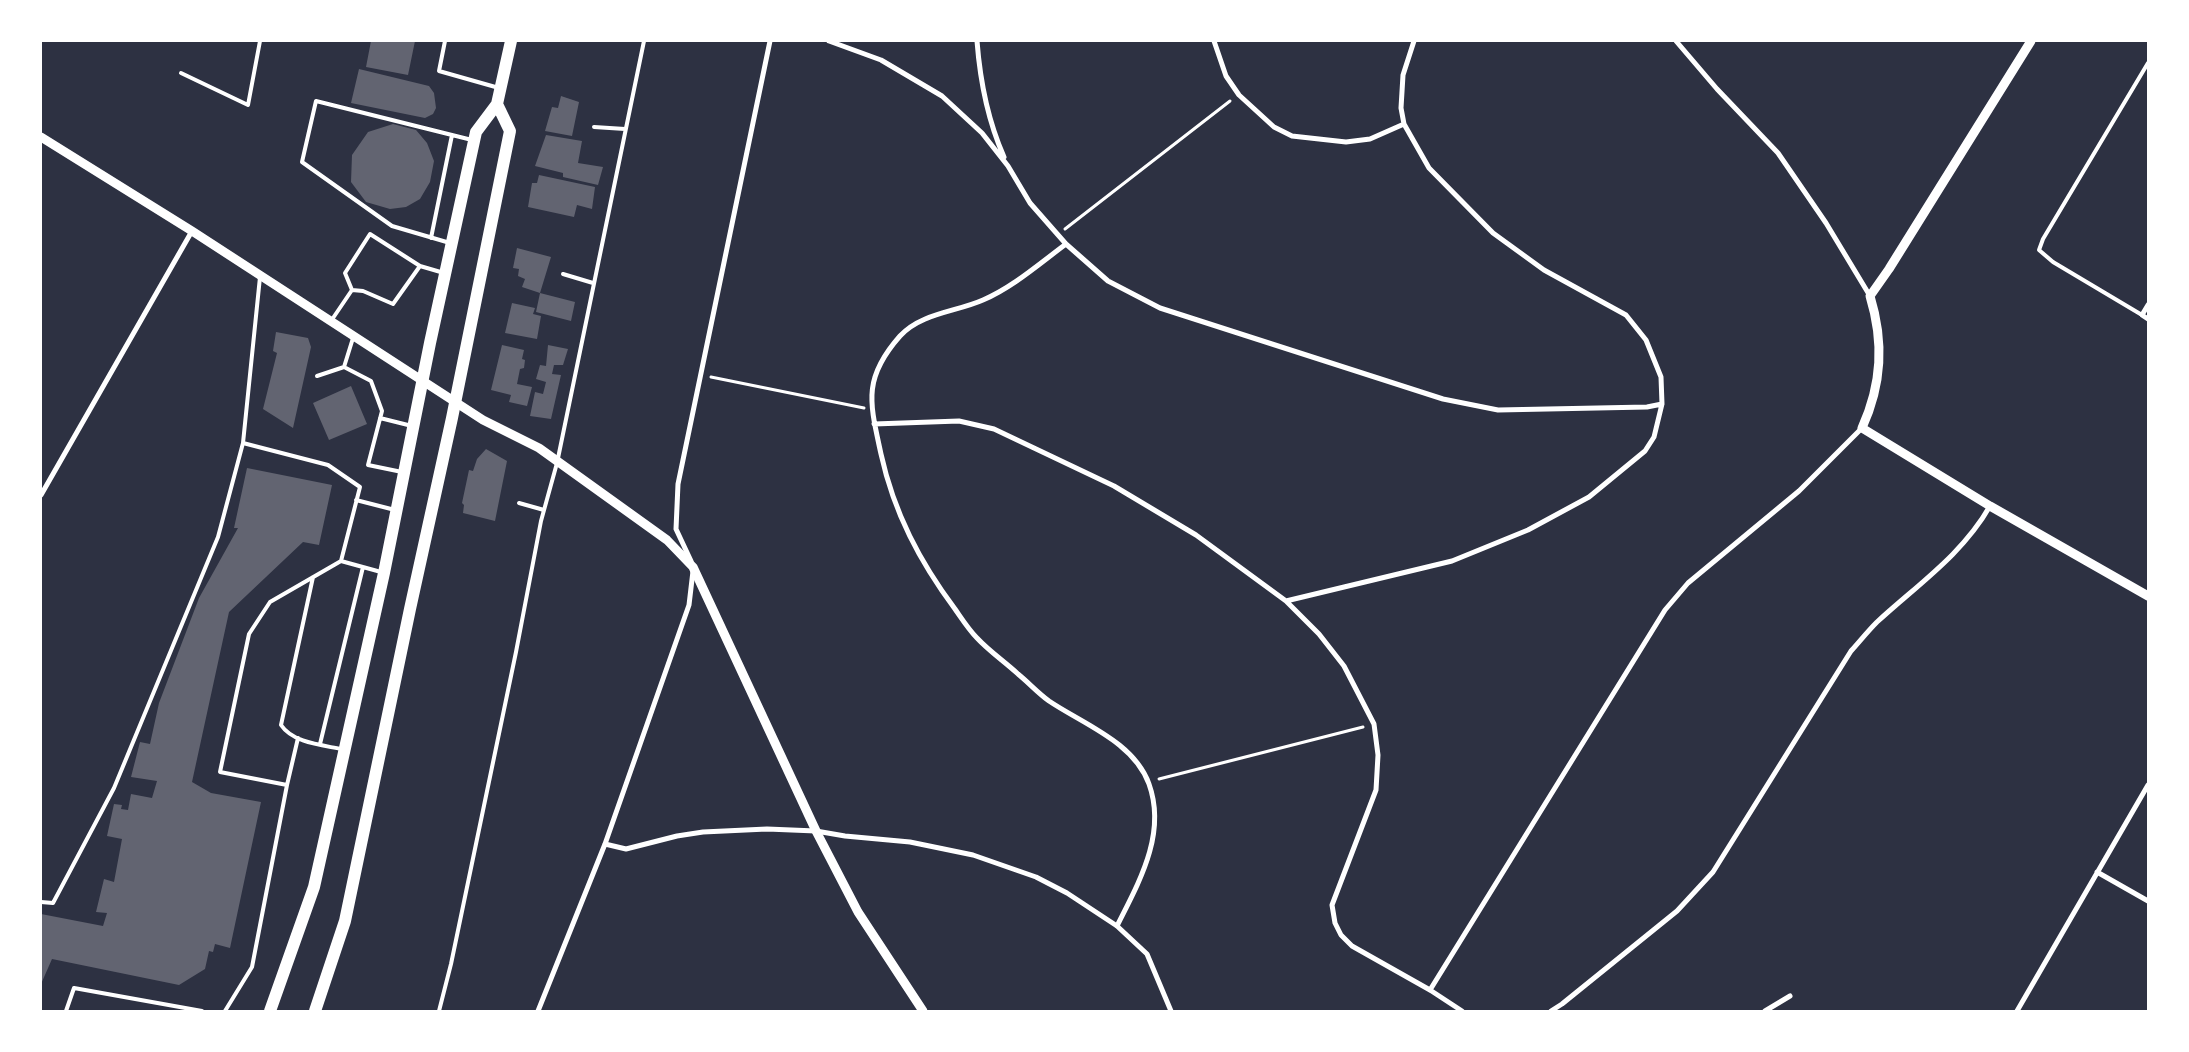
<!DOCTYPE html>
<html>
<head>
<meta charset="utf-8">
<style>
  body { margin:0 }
  #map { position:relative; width:2189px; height:1052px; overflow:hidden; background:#2d3142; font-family:"PT Sans",sans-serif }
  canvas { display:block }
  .frame { position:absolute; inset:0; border:42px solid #fff; pointer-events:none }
</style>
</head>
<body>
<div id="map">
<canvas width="2189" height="1052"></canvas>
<div class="frame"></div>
</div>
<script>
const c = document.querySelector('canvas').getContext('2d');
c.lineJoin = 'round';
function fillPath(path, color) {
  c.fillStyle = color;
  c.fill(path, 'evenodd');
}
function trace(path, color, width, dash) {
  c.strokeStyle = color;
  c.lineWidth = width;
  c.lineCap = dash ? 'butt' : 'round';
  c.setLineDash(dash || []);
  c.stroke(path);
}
const building = new Path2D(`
  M371 41H415L408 75 366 67Z
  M359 69 429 86 434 93 436 108 433 114 425 118 351 103Z
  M561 96 579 102 572 136 545 131 552 107 558 108Z
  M393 124 416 130 427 143 434 161 430 182 420 199 406 207 390 209 366 202 351 182 352 155 368 132Z
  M546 135 582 141 578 163 603 167 598 185 563 177V173L535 166Z
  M539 175 595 187 592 209 577 205 574 217 528 207 532 183H537Z
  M517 248 551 257 540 293 522 287 525 279 518 276 519 269 513 268Z
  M540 293 575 302 571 321 536 312Z
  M512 303 535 308 533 314 541 316 537 339 505 333Z
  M276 332 308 338 311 347 293 428 263 409 277 353 273 351Z
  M502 345 524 350 522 359 525 360 524 368 520 369 517 384 532 387 527 406 509 402 511 395 491 390Z
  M548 345 568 349 563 365H554L552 374 561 375 551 419 530 416 535 392 543 394 546 382 536 379 540 365 546 366Z
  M351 386 367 424 329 440 313 403Z
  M486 449 507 461 495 521 463 513 464 505 462 503 469 470 473 471 477 459Z
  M247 468 332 485 319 545 303 542 229 612 192 782 211 793 261 802 230 948 215 944 213 952 209 951 205 969 179 985 52 959 41 984V914L103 926 107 913 96 912 104 879 114 882 122 839 107 836 114 804 122 805 121 809 128 810 131 794 152 798 157 781 131 777 140 742 150 744 159 703 199 598 238 528H234Z`);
const path = new Path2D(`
  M1065 229 1230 101
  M711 377 864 408
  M1159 779 1363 727`);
const service = new Path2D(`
  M445 41 439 71 499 88
  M181 73 248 105 260 41
  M594 127 625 129
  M431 238 452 135
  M450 243 392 226 302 162 316 101 472 140
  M563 274 593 283
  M352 290 363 291 393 304 420 266
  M2142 315 2053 262 2039 250 2043 239 2148 63
  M331 321 352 290 345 273 370 234 420 266 444 273
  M353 338 344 367 371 381 382 411 368 465 402 472
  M317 376 344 367
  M380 418 412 426
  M243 443 328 465 360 487 341 561 381 572
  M356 500 395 510
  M519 503 544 510
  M313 577 281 725C293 743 322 745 341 749
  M320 744 363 567
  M287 785 220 772 249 634 270 602 341 561
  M41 902 53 903 114 788 218 537 243 443 260 277
  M66 1011 74 988 202 1011
  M225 1011 252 967 287 785 298 738
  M439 1011 451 964 516 652 541 521 557 463 644 41`);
const minor = new Path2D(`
  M829 41 881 60 942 96 982 133 1008 166 1030 203 1066 244 1108 281 1160 308 1443 399 1498 410 1647 407 1662 404
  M977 41C980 80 988 121 1004 157
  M1214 41 1226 76 1239 95 1274 127 1292 136 1346 142 1370 139 1404 124
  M1676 41 1717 89 1778 153 1826 223 1870 296
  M1066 244C1039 264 1013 287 983 300 956 312 921 313 900 336 862 379 870 403 881 454 894 513 920 562 955 609 962 619 969 630 977 638 989 651 1005 662 1018 674 1029 683 1038 693 1049 701 1083 724 1134 742 1149 784 1167 834 1139 882 1117 926
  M2148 305 2142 315 2148 319
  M874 424 959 421 994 429 1114 486 1196 535 1286 601 1319 634 1344 666 1374 724 1378 755 1376 790 1332 905 1335 923 1341 935 1352 946 1430 990 1462 1011
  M41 495 192 231
  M691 561 676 529 678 484 770 41
  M1286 601 1452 561 1528 530 1589 497 1645 451 1654 437 1662 404 1661 377 1646 340 1626 315 1544 270 1493 233 1429 168 1404 124 1401 108 1403 75 1414 41
  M605 844 626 849 677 836 703 832 767 829 816 831 845 836 910 842 973 855 1036 877 1067 893 1117 926 1147 954 1171 1011
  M2097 872 2148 901
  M1430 990 1665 610 1688 583 1799 491 1862 428
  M538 1011 605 844 689 605 693 571
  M1551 1011 1562 1004 1677 911 1713 872 1851 651C1860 641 1868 631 1877 622 1917 585 1962 555 1990 506
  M1765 1011 1790 996
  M2017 1011 2148 785`);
const tertiary = new Path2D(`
  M2031 41 1889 269 1870 296C1884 342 1882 384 1862 428L1990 506 2148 596
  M41 137 192 231 483 420 539 448 667 540 693 567 816 831 858 912 923 1011`);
const primary = new Path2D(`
  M270 1011 314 887 384 573 430 343 476 132 497 104 511 41
  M315 1011 345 921 410 609 452 418 510 131 497 104`);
fillPath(building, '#626471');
trace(path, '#fff', 3);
trace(service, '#fff', 4);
trace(minor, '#fff', 5);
trace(tertiary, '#fff', 9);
trace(primary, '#fff', 12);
</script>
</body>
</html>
